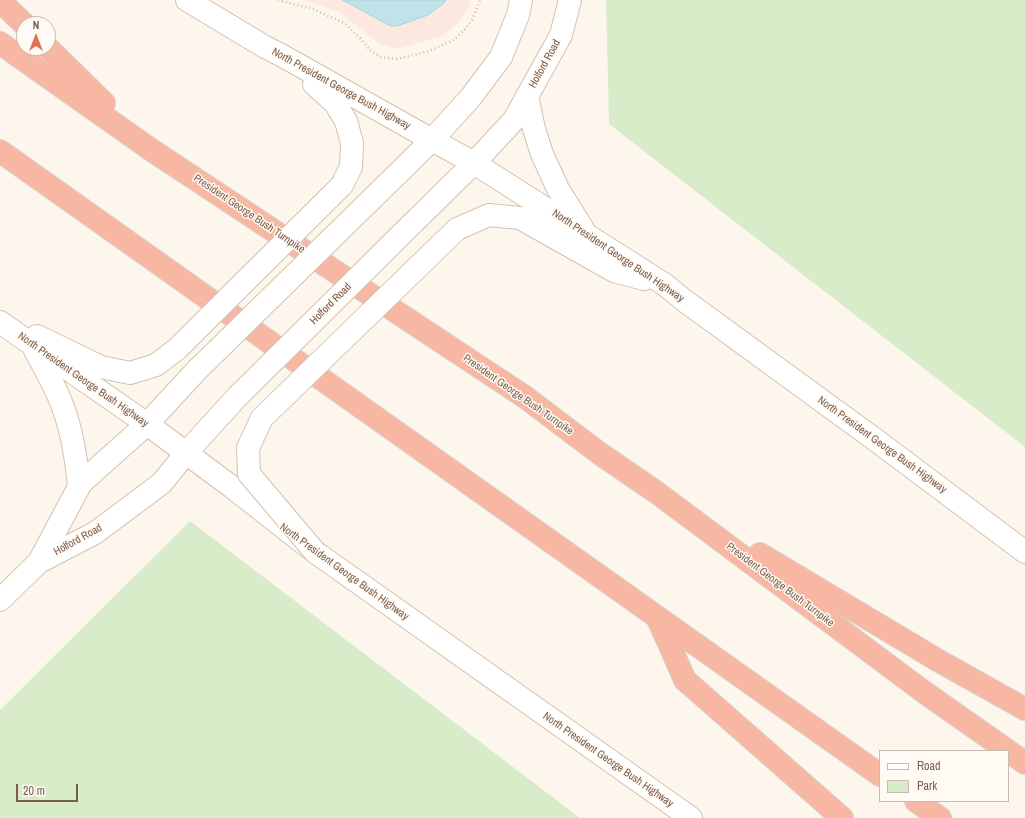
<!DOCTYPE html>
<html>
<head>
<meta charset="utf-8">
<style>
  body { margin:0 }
  #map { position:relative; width:1025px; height:818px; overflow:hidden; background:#fdf6ec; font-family:"Archivo Narrow",sans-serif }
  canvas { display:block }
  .legend { position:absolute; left:879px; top:750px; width:130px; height:52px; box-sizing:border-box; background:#fffaf3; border:1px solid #cabbb1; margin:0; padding:5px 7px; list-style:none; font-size:12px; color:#7a5c4d }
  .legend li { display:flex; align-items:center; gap:8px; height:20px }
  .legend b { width:20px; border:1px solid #cabbb1 }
  .north { position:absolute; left:16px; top:16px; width:40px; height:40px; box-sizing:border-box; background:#fffaf3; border:1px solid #cabbb1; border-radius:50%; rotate:0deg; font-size:11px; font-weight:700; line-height:16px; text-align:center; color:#7a5c4d }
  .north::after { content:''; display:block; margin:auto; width:14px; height:18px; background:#e76f51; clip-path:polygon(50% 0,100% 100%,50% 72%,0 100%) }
  .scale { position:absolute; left:16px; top:784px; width:62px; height:18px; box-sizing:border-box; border:2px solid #7a5c4d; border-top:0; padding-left:5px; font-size:12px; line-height:14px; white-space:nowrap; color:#7a5c4d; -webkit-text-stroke:3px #fffaf3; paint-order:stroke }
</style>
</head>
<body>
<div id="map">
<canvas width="1025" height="818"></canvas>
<ul class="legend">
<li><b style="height:5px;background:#fff"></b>Road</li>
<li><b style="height:11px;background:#d8ecc9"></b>Park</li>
</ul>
<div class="north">N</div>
<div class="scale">20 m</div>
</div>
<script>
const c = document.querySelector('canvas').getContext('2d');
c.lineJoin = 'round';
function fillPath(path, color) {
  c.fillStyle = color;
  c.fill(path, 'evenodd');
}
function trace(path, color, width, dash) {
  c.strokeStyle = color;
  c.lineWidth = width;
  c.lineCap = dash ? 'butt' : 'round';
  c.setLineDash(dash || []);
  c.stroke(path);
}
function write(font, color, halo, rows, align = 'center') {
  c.font = font + ' "Archivo Narrow",sans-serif';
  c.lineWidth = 3;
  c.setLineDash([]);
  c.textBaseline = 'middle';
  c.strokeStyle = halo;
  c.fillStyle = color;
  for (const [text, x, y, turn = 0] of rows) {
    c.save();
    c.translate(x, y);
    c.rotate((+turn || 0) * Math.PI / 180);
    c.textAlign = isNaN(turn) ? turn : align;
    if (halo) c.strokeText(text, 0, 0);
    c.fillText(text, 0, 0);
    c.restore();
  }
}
const commercial = new Path2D(`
  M303 0H470L469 6 458 23 443 36 397 49 380 44 339 12Z`);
const green = new Path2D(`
  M606 0H1025V447L609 124Z
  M190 521 580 818H0V710Z`);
const water = new Path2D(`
  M343 0H446L444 3 428 15 397 26H391Z`);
const path = new Path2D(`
  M278 0 313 9 344 23 360 38 371 51 381 57 397 59 429 51 454 40 465 29 472 20 480 0`);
const secondary = new Path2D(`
  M187 0 265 47 281 55 432 140 474 163 664 284 685 301 877 441 1025 552
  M314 84 335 103 346 121 352 143 351 167 342 185
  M527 96 534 129 542 154 558 189 583 229
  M380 191 432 140 471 97 501 57 518 15 521 0
  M418 218 474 163 514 120 561 35 570 0
  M457 229 489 215 520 218 614 271 644 279
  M0 322 147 424 232 487 315 552 691 818
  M37 336 101 367 130 373 156 365 177 349
  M34 348C43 366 54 384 61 402 72 429 76 458 79 486
  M39 562 81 483 147 424 197 370
  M0 600 39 562 95 533 162 483 186 453 237 397`);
const highway = new Path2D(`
  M0 1 24 24
  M0 43 150 149 525 397 599 453 656 492 924 692 1025 763
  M48 48 104 103
  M0 151 880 775
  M760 554 939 661 1025 709
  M658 619 685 680 842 818
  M916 801 940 818`);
const secondaryBridge = new Path2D(`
  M177 349 342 185
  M197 370 380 191
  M237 397 418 218
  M315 552 249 474 248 448 262 418 457 229`);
const streetNames = [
  ["Holford Road",545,64,-61],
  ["North President George Bush Highway",341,89,29],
  ["President George Bush Turnpike",249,214,34],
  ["North President George Bush Highway",618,256,34],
  ["Holford Road",331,304,-45],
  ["North President George Bush Highway",83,380,35],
  ["President George Bush Turnpike",518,395,35],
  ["North President George Bush Highway",882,445,36],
  ["Holford Road",78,540,-29],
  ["North President George Bush Highway",344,572,36],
  ["President George Bush Turnpike",780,585,37],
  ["North President George Bush Highway",608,760,35]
];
fillPath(commercial, '#fde8e0');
fillPath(green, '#d8ecc9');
fillPath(water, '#bfe3e8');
trace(water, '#a5d3da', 1);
trace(secondary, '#d6c0b0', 24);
trace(highway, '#dad1cd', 24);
trace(path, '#d9b8a5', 2.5, [1, 3]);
trace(secondary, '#fff', 22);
trace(highway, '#f7b7a3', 22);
trace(secondaryBridge, '#d6c0b0', 24, []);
trace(secondaryBridge, '#fff', 22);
write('11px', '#7a5c4d', '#fffaf3', streetNames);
</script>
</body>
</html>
